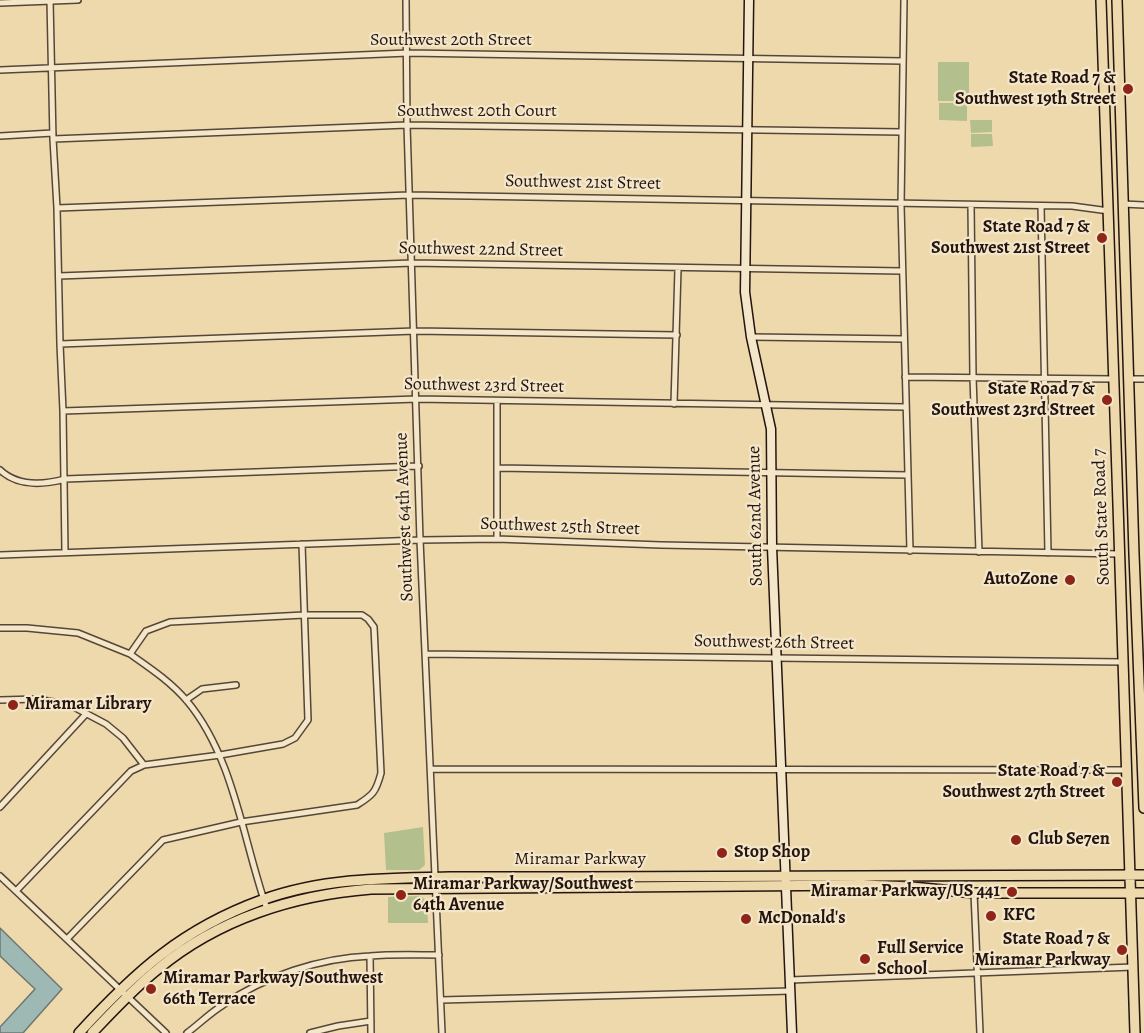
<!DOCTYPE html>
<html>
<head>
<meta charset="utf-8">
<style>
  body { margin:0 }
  canvas { display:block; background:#eed9ac }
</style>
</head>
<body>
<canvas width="1144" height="1033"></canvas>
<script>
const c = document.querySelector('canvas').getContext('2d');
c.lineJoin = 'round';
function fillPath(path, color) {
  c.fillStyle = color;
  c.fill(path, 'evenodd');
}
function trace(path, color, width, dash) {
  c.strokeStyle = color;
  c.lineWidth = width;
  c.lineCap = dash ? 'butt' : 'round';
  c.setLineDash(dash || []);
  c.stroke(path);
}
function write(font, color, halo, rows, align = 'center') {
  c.font = font + ' Alegreya,serif';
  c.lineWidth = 4.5;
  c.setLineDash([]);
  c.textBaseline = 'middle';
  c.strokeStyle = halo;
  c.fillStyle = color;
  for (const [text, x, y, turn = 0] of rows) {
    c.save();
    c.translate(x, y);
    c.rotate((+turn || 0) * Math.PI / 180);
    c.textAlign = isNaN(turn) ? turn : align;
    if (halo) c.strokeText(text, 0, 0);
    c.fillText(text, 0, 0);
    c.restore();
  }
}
const green = new Path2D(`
  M938 62H969V101H938Z
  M939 103H967V121L939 120Z
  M970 120H992V132L971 133Z
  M971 134H992L993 146 971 147Z
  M423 827 425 865 419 870H386L384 833Z
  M421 896 427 901 428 923H388V897Z`);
const water = new Path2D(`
  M0 928 62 989 23 1033H0V1027L35 989 0 956Z`);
const street = new Path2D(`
  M50 0 53 139 57 208 60 344 63 411 65 552
  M406 0 407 125 420 540 442 1033
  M904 0 901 205 910 551
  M0 3 78 0
  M0 70 408 53 903 61
  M0 136 53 133
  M53 139 407 125 902 132
  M1123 204 1144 205
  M971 205 973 377 979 552
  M1041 206 1048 553
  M57 208 409 195 1072 206 1109 211
  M59 276 412 263 902 271
  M751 337 904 339
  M60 344 415 331 677 335
  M905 377 1114 379
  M1128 379H1144
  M497 402V539
  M674 404 678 269
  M63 411 417 399 905 407
  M498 468 908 475
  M0 470C18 487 43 485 65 479L419 466
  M0 555 420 540 497 539 661 545 1120 554
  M0 628H27L78 633 130 654 146 631 170 622 304 615H362L368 619 374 627 381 773C376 792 373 795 357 805L241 822 163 840 67 939
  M130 654C150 668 171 682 187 701 234 757 243 841 267 909
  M426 654 1123 662
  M0 700 37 699 70 705 106 724 123 738 144 765
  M186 700 202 689 236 685
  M431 769 1125 770
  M0 807 86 714
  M0 876 166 1033
  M16 891 131 771 144 765 220 755 283 744 295 738 308 720 302 544
  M974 893 980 1033
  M370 956 371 1033
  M790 980 1133 967
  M441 1000 791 991
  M187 1033C199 1024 210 1013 223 1005 265 976 320 958 370 956 393 954 416 955 439 955
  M310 1033 338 1026 371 1021`);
const secondary = new Path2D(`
  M749 0 745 292 751 337 771 429 772 547 792 1033`);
const primary = new Path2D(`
  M1101 0C1115 344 1122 689 1135 1033
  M1117 0 1134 554 1144 808
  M79 1033C135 972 182 929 262 900 322 878 387 878 450 877 493 877 536 877 579 877 767 876 956 876 1144 875
  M92 1033C113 1011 134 988 158 969 218 919 294 895 371 889L863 885 912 887 974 893H1144`);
const markers = [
  [1128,89,6,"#8f2418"],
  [1102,238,6,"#8f2418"],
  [1107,400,6,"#8f2418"],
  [1070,580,6,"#8f2418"],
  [13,705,6,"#8f2418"],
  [1117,782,6,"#8f2418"],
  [1016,840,6,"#8f2418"],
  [722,853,6,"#8f2418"],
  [1012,892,6,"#8f2418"],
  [401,895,6,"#8f2418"],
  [991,916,6,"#8f2418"],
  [746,919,6,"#8f2418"],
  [1122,950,6,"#8f2418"],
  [865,959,6,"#8f2418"],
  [151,989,6,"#8f2418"]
];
const streetNames = [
  ["Southwest 20th Street",451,41],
  ["Southwest 20th Court",477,112],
  ["Southwest 21st Street",583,183,1],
  ["Southwest 22nd Street",481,250,1],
  ["Southwest 23rd Street",484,386,1],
  ["South 62nd Avenue",756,516,-91],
  ["Southwest 64th Avenue",405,517,-92],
  ["South State Road 7",1102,517,-92],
  ["Southwest 25th Street",560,527,2],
  ["Southwest 26th Street",774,643,1],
  ["Miramar Parkway",580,860]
];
const poiNames = [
  ["State Road 7 &",1116,79,"right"],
  ["Southwest 19th Street",1116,100,"right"],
  ["State Road 7 &",1090,228,"right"],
  ["Southwest 21st Street",1090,249,"right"],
  ["State Road 7 &",1095,390,"right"],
  ["Southwest 23rd Street",1095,411,"right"],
  ["AutoZone",1058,580,"right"],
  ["Miramar Library",25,705],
  ["State Road 7 &",1105,772,"right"],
  ["Southwest 27th Street",1105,793,"right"],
  ["Club Se7en",1028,840],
  ["Stop Shop",734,853],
  ["Miramar Parkway/Southwest",413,885],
  ["64th Avenue",413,906],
  ["Miramar Parkway/US 441",1000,892,"right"],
  ["KFC",1003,916],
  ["McDonald's",758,919],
  ["State Road 7 &",1110,940,"right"],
  ["Miramar Parkway",1110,961,"right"],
  ["Full Service",877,949],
  ["School",877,970],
  ["Miramar Parkway/Southwest",163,979],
  ["66th Terrace",163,1000]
];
fillPath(green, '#b3c08e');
fillPath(water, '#9eb8b4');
trace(water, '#6d7772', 1.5);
trace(street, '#564637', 8);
trace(secondary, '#241510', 11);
trace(primary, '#241510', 12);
trace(street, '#f4e6c9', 5);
trace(secondary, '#f4e6c9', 8);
trace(primary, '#eed9ac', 9);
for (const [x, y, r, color] of markers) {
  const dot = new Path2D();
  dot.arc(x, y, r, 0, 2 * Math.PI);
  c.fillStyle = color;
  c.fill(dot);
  trace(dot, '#f4e6c9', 2);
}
write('18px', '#241510', '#f4e6c9', streetNames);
write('bold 18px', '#241510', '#f4e6c9', poiNames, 'left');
</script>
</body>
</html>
